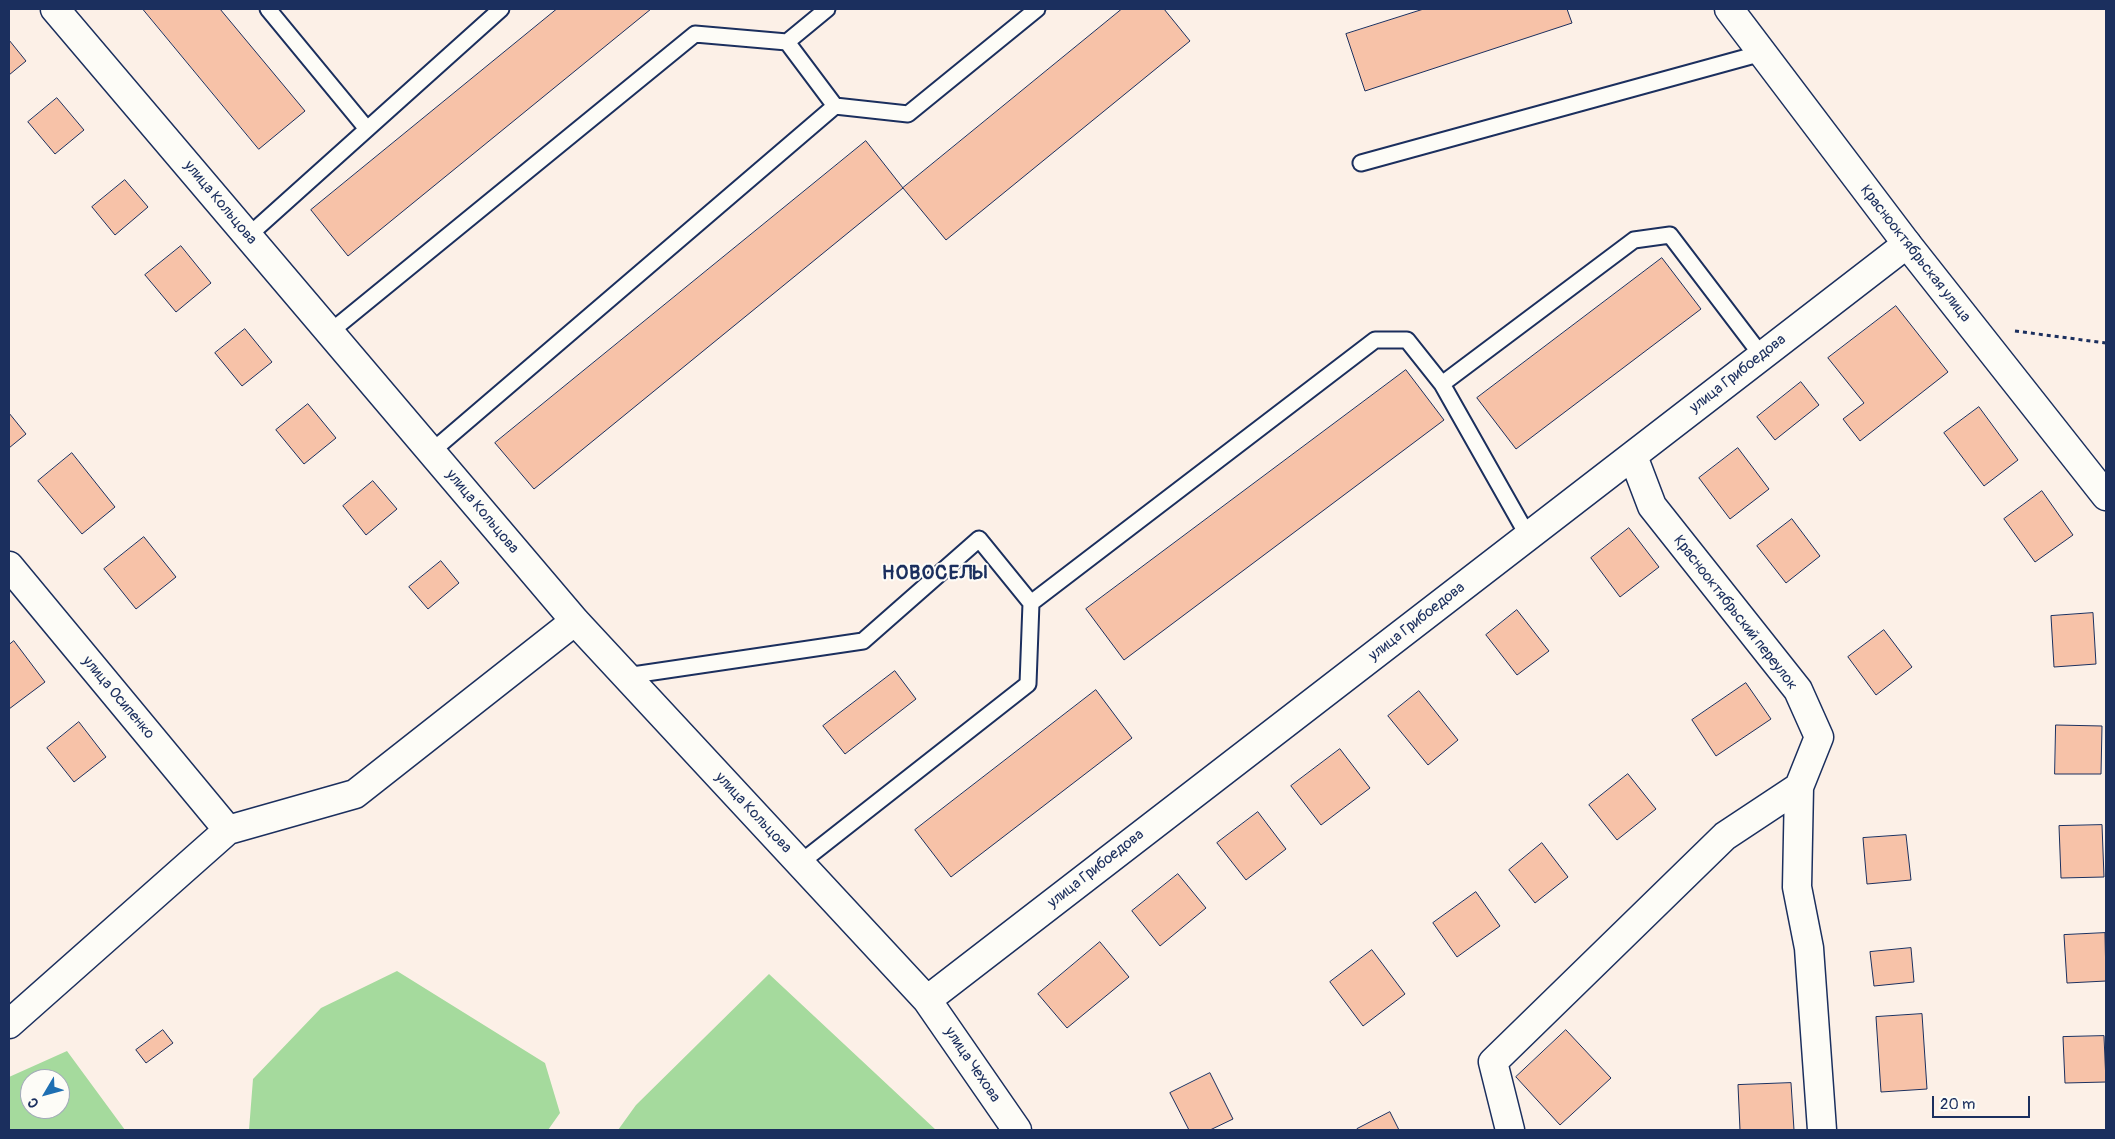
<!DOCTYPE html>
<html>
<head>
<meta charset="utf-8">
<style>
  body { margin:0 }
  #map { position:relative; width:2115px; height:1139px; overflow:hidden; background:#fcf0e7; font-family:Pangolin,sans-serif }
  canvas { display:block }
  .frame { position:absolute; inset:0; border:10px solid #1b2f5e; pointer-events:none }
  .north { position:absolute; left:20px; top:1069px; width:50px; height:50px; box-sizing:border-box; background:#fdfcf7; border:1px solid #a3aaba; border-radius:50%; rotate:233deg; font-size:14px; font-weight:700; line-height:20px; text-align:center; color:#1b2f5e }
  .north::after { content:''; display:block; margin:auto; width:18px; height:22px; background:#1f6fb2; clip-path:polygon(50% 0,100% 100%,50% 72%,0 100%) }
  .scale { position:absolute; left:1932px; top:1096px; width:98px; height:22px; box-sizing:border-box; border:2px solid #1b2f5e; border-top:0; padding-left:6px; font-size:15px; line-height:18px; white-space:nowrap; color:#1b2f5e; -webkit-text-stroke:4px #fdfcf7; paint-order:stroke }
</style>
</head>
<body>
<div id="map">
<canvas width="2115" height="1139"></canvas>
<div class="frame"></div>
<div class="north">С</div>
<div class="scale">20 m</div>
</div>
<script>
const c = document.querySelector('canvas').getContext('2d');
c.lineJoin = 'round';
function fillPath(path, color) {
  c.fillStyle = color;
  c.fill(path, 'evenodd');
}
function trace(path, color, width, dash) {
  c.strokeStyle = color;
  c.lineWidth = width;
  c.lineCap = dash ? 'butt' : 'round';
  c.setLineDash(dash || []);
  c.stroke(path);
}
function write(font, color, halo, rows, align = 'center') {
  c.font = font + ' Pangolin,sans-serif';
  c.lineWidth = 4;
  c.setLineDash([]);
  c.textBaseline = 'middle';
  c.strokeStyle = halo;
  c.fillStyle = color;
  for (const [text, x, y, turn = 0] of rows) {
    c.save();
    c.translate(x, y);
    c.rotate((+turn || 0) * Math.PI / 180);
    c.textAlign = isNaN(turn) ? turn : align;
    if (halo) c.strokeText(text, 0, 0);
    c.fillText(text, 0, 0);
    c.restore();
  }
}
const green = new Path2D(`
  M397 971 545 1063 560 1113 548 1130H249L253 1079 321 1008Z
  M769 974 936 1130H618L636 1105Z
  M67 1051 125 1130H9V1077ZM30 1079H60V1109H30Z`);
const building = new Path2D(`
  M143 9H220L305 111 259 149Z
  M557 9H651L348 256 311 210Z
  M1122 9H1164L1190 41 946 240 903 188Z
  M1424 9H1567L1572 23 1365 91 1346 34Z
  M9 40 26 61 9 75Z
  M57 98 84 130 55 154 28 122Z
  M866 141 903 188 534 489 495 443Z
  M125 180 148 207 115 235 92 207Z
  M181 246 211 283 176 312 145 275Z
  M1662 258 1701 309 1516 449 1477 398Z
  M1896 306 1948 372 1860 441 1843 419 1864 403 1828 358Z
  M245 329 272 362 242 386 215 353Z
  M1406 370 1444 420 1124 660 1086 609Z
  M1801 382 1819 405 1775 440 1757 417Z
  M308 404 336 438 304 464 276 430Z
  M1979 407 2018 460 1984 486 1944 433Z
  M9 413 26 434 9 448Z
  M1738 448 1769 489 1730 519 1699 478Z
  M72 453 115 507 82 534 38 481Z
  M373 481 397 509 366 535 343 506Z
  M2042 491 2073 535 2035 562 2004 519Z
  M1792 519 1820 556 1786 583 1757 546Z
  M1629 528 1659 567 1620 597 1591 558Z
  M144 537 176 577 136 609 104 569Z
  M441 561 459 583 428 609 409 587Z
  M1517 610 1549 651 1517 675 1486 635Z
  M2093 613 2096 664 2054 667 2051 616Z
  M1884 630 1912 667 1876 695 1848 657Z
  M14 641 45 682 9 709V645Z
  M895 671 916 699 845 754 823 726Z
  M1746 683 1771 719 1716 756 1692 720Z
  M1096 690 1132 738 951 877 915 830Z
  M1419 691 1458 740 1428 765 1388 716Z
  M79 722 106 757 74 782 47 748Z
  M2056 725 2102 726 2101 774H2055Z
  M1340 749 1370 788 1321 825 1291 786Z
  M1628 774 1656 809 1617 840 1589 805Z
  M1258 812 1286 849 1246 880 1217 843Z
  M2102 825 2104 877 2061 878 2059 826Z
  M1906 835 1911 880 1867 884 1863 838Z
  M1542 843 1568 877 1535 903 1509 870Z
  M1178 874 1206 908 1160 946 1132 911Z
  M1476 892 1500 926 1457 957 1433 923Z
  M2105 933 2106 981 2067 983 2064 935Z
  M1100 942 1129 977 1067 1028 1038 994Z
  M1911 948 1914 982 1874 986 1870 952Z
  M1372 950 1405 994 1363 1026 1330 982Z
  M1922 1014 1927 1089 1881 1092 1876 1017Z
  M163 1030 173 1043 146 1063 136 1050Z
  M1566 1030 1611 1078 1560 1125 1516 1077Z
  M2104 1036 2106 1082 2065 1083 2063 1037Z
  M1210 1073 1233 1119 1210 1130H1189L1170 1093Z
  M1791 1083 1794 1130H1740L1738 1085Z
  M1390 1112 1399 1130H1357V1129Z`);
const path = new Path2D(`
  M2015 331 2106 343`);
const lane = new Path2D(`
  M268 9 367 129
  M787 42 835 106
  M1361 163 1762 53
  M248 236 501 9
  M330 332 695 34 787 42 827 9
  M1442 384 1634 240 1670 235 1762 356
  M431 452 835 106 908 114 1037 9
  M626 676 863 641 979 539 1031 603
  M800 863 1028 684 1031 603 1375 340H1407L1442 384 1528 536`);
const street = new Path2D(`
  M55 9 575 621 927 1000 1017 1130
  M1633 456 1652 506 1798 690 1819 737 1799 787 1797 887 1809 948 1822 1130
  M9 566 228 830
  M927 1000 1907 244
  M9 1024 228 830 355 794 575 621
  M1510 1130 1493 1062 1725 836 1799 787`);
const secondary = new Path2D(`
  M1729 9 1907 244 2106 496`);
const streetNames = [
  ["улица Кольцова",220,203,50],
  ["Краснооктябрьская улица",1915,254,52],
  ["улица Грибоедова",1738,374,-38],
  ["улица Кольцова",482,512,50],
  ["Краснооктябрьский переулок",1735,613,52],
  ["улица Грибоедова",1417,622,-38],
  ["улица Осипенко",118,698,50],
  ["улица Кольцова",753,813,47],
  ["улица Грибоедова",1096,869,-38],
  ["улица Чехова",972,1065,56]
];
const districtNames = [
  ["НОВОСЕЛЫ",935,574]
];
fillPath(green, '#a5da9d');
fillPath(building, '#f7c2a8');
trace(building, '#1b2f5e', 1);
trace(lane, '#1b2f5e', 19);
trace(street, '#1b2f5e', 31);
trace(secondary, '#1b2f5e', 31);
trace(path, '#1b2f5e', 3, [4, 4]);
trace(lane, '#fdfcf7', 15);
trace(street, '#fdfcf7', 28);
trace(secondary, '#fdfcf7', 28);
write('15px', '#1b2f5e', '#fdfcf7', streetNames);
c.letterSpacing = '1px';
write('bold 20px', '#1b2f5e', '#fdfcf7', districtNames);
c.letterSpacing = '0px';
</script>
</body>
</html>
